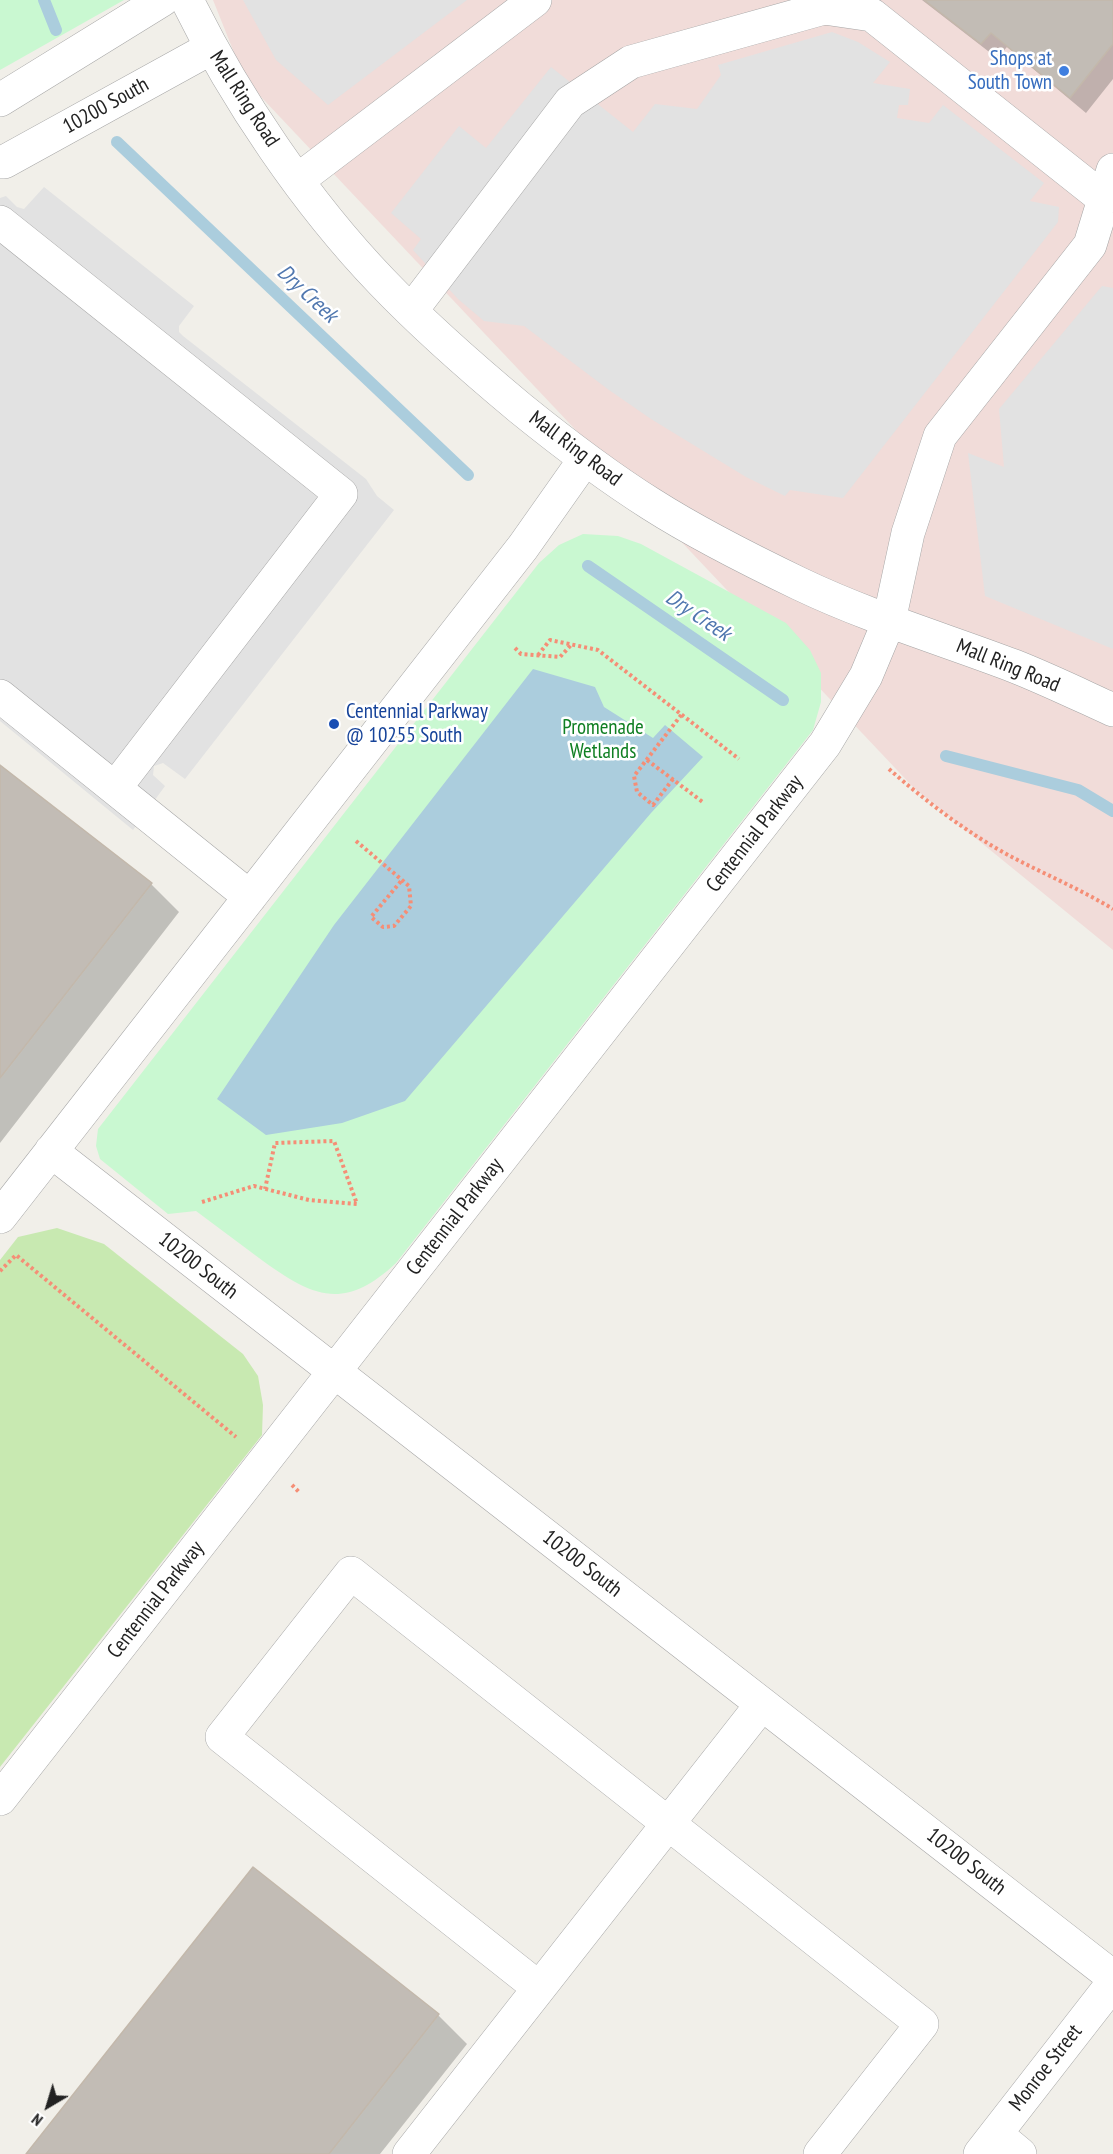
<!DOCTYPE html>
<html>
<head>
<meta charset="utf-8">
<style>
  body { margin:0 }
  #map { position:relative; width:1113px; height:2154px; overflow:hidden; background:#f1efe9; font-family:"PT Sans Narrow",sans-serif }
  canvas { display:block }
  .north { position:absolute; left:18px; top:2076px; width:60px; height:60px; -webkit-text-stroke:4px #fff; paint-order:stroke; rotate:218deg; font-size:16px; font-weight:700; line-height:24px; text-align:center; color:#222 }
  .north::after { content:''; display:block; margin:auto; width:21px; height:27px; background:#222; clip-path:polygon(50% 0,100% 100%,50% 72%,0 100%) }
</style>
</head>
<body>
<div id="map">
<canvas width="1113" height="2154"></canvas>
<div class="north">N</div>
</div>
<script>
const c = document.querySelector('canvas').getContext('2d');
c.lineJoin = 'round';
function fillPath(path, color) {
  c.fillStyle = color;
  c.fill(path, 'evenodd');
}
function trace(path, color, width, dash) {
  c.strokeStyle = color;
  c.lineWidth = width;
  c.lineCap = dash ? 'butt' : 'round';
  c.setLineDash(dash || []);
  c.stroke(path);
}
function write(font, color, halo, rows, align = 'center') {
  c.font = font + ' "PT Sans Narrow",sans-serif';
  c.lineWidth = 5;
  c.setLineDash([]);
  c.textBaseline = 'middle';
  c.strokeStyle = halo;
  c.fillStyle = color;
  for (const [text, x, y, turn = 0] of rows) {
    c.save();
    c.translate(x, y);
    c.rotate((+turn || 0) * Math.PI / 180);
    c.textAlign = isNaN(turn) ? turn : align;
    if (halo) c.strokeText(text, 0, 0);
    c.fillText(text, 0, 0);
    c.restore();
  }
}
const commercial = new Path2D(`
  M213 0H1113V950L914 788 245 80Z`);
const grass = new Path2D(`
  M57 1228 104 1244 243 1354 258 1376 263 1405 262 1435 0 1767V1260L18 1237Z`);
const park = new Path2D(`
  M0 0H124L0 70Z
  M583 534 618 536 641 544 786 623 810 650 821 673V702L813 730 396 1263C343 1313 311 1296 259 1258 238 1242 217 1227 196 1211L168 1214 100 1159 96 1146 98 1129 539 563 559 545Z`);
const parking = new Path2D(`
  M243 0H467L328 105 276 60Z
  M832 32 858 42 890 62 873 83 910 89 908 105H899L897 118 929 123 943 105 1044 183 1030 201 1059 207 1058 222 843 498 790 490 785 496 746 477 651 419 609 390 524 326 484 321 458 299 413 250 421 239 391 213 459 126 486 148 551 67 633 132 655 104 697 109 721 75 718 65Z
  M44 187 194 306 179 326V332L183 336 366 479 377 496 394 510 185 779 163 763 154 766 153 775 165 786 133 830 0 721V198L6 196 17 207 24 209Z
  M1102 286 1113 288V649L985 596 968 453 1004 467 999 409Z`);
const water = new Path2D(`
  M533 669 595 687 604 707 653 738 665 725 703 757 651 813 405 1101 342 1123 266 1135 217 1099 334 925Z`);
const shadow = new Path2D(`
  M922 0H1113V79L1086 113 1007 47 997 58Z
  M0 766 151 884 179 912 0 1143Z
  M253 1869 438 2015 467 2044 380 2154H28Z`);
const stream = new Path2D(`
  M44 0 56 30
  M117 142 468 475
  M588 566 783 700
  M946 756 1078 790 1113 811`);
const building = new Path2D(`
  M924 0H1113V44L1070 98 991 33 981 44Z
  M0 765 152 883 0 1078Z
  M253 1867 439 2014 329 2154H26Z`);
const path = new Path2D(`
  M515 648 521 654 560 657 571 645
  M538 655 550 640 598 650 739 759
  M647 760 704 803
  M889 769C924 800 969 834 1010 856 1044 874 1080 889 1113 909
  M673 779 653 805 637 792 634 776 682 714
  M356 841 402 880 409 886 411 906 394 926 383 927 371 917 402 880
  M202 1202 254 1186 309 1200 357 1204 334 1141 275 1143 265 1189
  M0 1271 16 1255 236 1437
  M292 1485 299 1492`);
const minor = new Path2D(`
  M187 0C235 98 306 203 382 282 425 327 472 368 520 408 562 442 605 475 651 504 698 534 750 560 800 584 869 617 943 639 1014 666 1047 679 1080 695 1113 710
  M0 100 162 0
  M0 162H4L211 48
  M298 180 535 0
  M0 222 341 494 115 788
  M411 311 570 102 631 62 824 8 872 15 1104 199
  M0 696 250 897
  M51 1151 1113 1977
  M0 1217 523 547 585 459
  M0 1799 825 744 866 676 889 621 908 533 940 436 1090 245 1113 170
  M539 1988 222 1737 351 1573 922 2024 820 2154
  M996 2134 1020 2154
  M409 2154 762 1704
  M980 2154 1113 1983`);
const markers = [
  [1064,71,6,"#3f7fe0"],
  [334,724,6,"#1a4fb4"]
];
const shopNames = [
  ["Shops at",1052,59],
  ["South Town",1052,83]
];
const streetNames = [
  ["Mall Ring Road",244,99,57],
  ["10200 South",106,106,-29],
  ["Mall Ring Road",575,449,37],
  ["Mall Ring Road",1008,666,22],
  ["Centennial Parkway",755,834,-52],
  ["Centennial Parkway",455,1217,-52],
  ["10200 South",198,1266,38],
  ["10200 South",582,1564,38],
  ["Centennial Parkway",156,1600,-52],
  ["10200 South",966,1862,38],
  ["Monroe Street",1046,2068,-52]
];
const transitNames = [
  ["Centennial Parkway",346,712],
  ["@ 10255 South",346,736]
];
const parkNames = [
  ["Promenade",603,728],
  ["Wetlands",603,752]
];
const waterNames = [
  ["Dry Creek",307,294,43],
  ["Dry Creek",698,616,34]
];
fillPath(commercial, '#f1dcd9');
fillPath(grass, '#c8e9b1');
fillPath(park, '#c9f8d1');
fillPath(parking, '#e2e2e2');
fillPath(water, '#abcddd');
fillPath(shadow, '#0003');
trace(stream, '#abcddd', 12);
fillPath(building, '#c2bcb5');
trace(building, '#c3b8ab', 1.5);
trace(minor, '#a6a6a6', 34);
trace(path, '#f58e76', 4, [3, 3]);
trace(minor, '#fff', 33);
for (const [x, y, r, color] of markers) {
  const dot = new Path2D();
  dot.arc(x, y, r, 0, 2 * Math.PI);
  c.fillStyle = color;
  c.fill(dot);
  trace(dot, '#fff', 2);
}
write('21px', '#366cbe', '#fff', shopNames, 'right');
write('21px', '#222', '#fff', streetNames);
write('21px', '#164399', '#fff', transitNames, 'left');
write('21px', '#107f23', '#fff', parkNames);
write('italic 22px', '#5077af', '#fff', waterNames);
</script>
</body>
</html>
